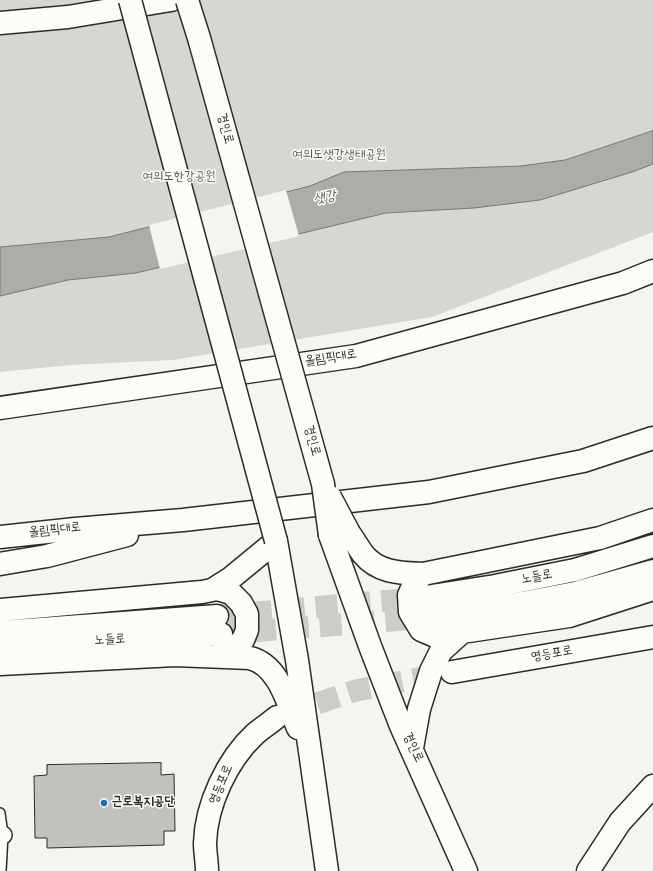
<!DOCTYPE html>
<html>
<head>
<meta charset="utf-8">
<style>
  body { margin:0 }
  canvas { display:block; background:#f5f4ef }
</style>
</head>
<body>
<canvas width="653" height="871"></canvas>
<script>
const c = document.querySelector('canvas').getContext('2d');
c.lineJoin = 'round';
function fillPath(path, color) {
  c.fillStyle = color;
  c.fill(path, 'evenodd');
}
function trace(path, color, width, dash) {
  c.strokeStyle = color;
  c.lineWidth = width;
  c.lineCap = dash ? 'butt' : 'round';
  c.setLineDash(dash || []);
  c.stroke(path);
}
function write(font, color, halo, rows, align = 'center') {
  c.font = font + ' "Gochi Hand","Poor Story",sans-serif';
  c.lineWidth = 3;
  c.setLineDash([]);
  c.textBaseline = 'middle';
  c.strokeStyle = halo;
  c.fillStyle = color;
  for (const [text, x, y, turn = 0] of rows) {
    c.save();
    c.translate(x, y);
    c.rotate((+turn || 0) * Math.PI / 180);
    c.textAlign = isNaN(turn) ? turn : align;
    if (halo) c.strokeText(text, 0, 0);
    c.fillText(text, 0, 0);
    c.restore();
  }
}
const green = new Path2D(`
  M0 0H653V232L432 317 173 360 70 365 0 372Z`);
const water = new Path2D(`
  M653 131V164L632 172 540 200 474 208 386 213 136 273 68 280 0 296V247L109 237 310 186 344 172 521 166 565 160Z`);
const pier = new Path2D(`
  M286 190 299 236 160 269 149 225Z`);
const building = new Path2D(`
  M161 763V775L174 774 175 831H164V845L47 848V838H35L34 776 47 775V765Z`);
const secondaryTunnel = new Path2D(`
  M286 714 354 691 446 673`);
const primaryTunnel = new Path2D(`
  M217 616 419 598
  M221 634 423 618`);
const service = new Path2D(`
  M0 813 3 835 1 871`);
const minor = new Path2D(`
  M0 835H3`);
const secondary = new Path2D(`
  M0 23 68 17 171 0
  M452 672 653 637
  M207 871C207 862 205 852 205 843 206 805 227 760 255 734 262 728 270 723 277 717
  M588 871 620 822 653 786`);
const primary = new Path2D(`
  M349 533C354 540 358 547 363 554 378 573 401 573 423 574L600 538 653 520
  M330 535 370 646 401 726 466 871
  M423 574 414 584 409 595 410 612 421 630 435 636 569 616 653 589
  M202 592 212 590 231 578 276 541 297 660 327 871
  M419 598 495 586 575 570 653 546
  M0 610 202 592 217 589 231 593 241 603 247 614V630L243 640 235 647 218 656
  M423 618 496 608 575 593 653 571
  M0 632 217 616
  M0 648 221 634
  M0 664 175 655 250 658C279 665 288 704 298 728
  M412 748 419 709 431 671 441 651 462 632`);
const trunk = new Path2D(`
  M0 408 356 356 623 283 653 271
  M0 537 75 529 183 520 429 492 583 461 653 438
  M0 564 47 556 127 535`);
const primaryBridge = new Path2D(`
  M130 0 276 541
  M187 0 199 38 323 484 330 535
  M330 497 349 533`);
const markers = [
  [104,803,4,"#1f6fb2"]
];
const streetNames = [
  ["경인로",224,129,75],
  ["올림픽대로",331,359,-9],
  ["경인로",311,441,75],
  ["올림픽대로",55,531,-6],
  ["노들로",537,578,-11],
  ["노들로",110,641,-4],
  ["영등포로",552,655,-10],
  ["경인로",412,748,65],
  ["영등포로",222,785,-67]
];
const parkNames = [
  ["여의도샛강생태공원",339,156],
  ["여의도한강공원",179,178]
];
const poiNames = [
  ["근로복지공단",112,803]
];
const waterNames = [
  ["샛강",325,199,-11]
];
fillPath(green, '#d7d6d2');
fillPath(water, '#adaca9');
trace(water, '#797877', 1);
fillPath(pier, '#f5f4ef');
fillPath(building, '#c2c1be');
trace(building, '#2b2b2b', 1);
trace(secondaryTunnel, '#cdccc8', 22, [22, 11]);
trace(primaryTunnel, '#cdccc8', 22, [22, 11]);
trace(service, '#2b2b2b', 12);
trace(minor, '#2b2b2b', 20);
trace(secondary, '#2b2b2b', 25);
trace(primary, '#2b2b2b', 25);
trace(trunk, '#2b2b2b', 25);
trace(service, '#fdfcf7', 9);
trace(minor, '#fdfcf7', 17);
trace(secondary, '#fdfcf7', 22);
trace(primary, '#fdfcf7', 22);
trace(trunk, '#fdfcf7', 22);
trace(primaryBridge, '#2b2b2b', 25, []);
trace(primaryBridge, '#fdfcf7', 22);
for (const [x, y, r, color] of markers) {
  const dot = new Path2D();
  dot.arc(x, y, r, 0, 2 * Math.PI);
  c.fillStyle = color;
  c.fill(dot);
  trace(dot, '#fdfcf7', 1.5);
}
write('13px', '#2b2b2b', '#fdfcf7', streetNames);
write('13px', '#565655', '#fdfcf7', parkNames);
write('bold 13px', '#2b2b2b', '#fdfcf7', poiNames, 'left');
write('italic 14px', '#585857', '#fdfcf7', waterNames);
</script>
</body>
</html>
